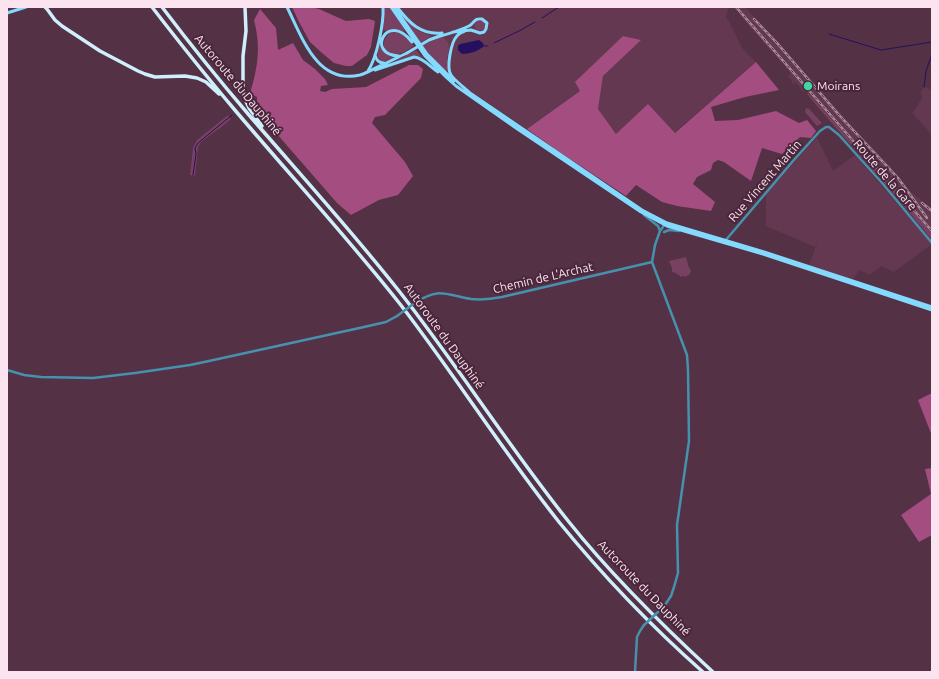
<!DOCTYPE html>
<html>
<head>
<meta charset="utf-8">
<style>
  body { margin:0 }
  #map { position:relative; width:939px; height:679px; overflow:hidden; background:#553145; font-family:Ubuntu,sans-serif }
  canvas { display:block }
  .frame { position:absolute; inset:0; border:8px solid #fbe3ef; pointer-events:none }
</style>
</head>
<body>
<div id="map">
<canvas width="939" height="679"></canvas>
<div class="frame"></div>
</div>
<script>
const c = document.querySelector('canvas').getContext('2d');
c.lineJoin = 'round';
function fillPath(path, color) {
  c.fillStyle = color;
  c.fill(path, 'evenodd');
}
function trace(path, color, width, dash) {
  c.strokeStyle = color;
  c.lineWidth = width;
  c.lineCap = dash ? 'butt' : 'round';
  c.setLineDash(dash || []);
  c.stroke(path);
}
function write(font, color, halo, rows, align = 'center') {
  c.font = font + ' Ubuntu,sans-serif';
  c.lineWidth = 4;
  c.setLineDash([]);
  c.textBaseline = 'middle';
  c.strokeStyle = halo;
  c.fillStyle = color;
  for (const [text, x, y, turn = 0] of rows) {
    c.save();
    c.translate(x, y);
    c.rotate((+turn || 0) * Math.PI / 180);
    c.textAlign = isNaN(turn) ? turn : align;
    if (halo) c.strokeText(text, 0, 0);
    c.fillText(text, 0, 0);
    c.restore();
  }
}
const built = new Path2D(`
  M396 7H729L726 17 729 21 742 48 756 62 674 133 616 134 598 109 603 76 640 40 623 36 580 91 527 129 455 81 431 56 408 25Z
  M734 7H745L778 42 850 124 884 160 910 191 932 209V233L806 91 804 92 796 83 797 81 793 84 791 83 792 81 788 76 791 73 748 25Z
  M926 87 930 89 932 92V135L912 113 921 100 922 97 921 93 922 89Z
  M817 137 833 171 855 155 932 244 894 272 881 266 870 275 859 270 853 280 809 266 821 231 815 247 766 226V194Z`);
const green = new Path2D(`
  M384 7H390C395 14 404 24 405 32 394 28 395 30 385 31L383 30 384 19Z
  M400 14 402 15 418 31 430 35 431 36 420 43Z
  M474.5 25a5.5 5.5 0 1 1 11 0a5.5 5.5 0 1 1-11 0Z
  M391 32C401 32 408 37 414 46 409 49 403 54 396 54 382 55 380 40 391 32Z
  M442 37C453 43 448 51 447 60 447 64 447 67 447 70L446 72 435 61 422 46 429 42Z
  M380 42C384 52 382 53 394 58 374 67 376 57 380 42Z
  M416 50 424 59C413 53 402 59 391 64L392 63Z
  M808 93 900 196 932 233V240C892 190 848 143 807 94Z
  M806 108 809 109 822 123 817 126 805 112Z
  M228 115 231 119 224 125 201 142 198 147 195 176 190 175 193 148 197 140Z
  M686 257 689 268 691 270 690 274 685 277 684 276 681 277 676 273 672 272V268L669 261Z`);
const forest = new Path2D(`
  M292 7H310L319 9 346 21 369 19 375 21 371 47 367 55 352 66H346L334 63 322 53 310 42 299 22Z
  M260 9 276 28 278 50 293 43 303 60 315 69 325 79 328 85 321 86 320 91 325 92 332 89 366 87 409 65H418L423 69 421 78 385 115 375 117 372 123 405 162 413 176 398 195 379 200 351 215 337 203 270 126 257 111V97L250 94C258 66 261 48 254 20Z
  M623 36 641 40 603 76 598 109 616 134 648 104 675 133 756 62 779 90 745 97 711 107 715 121 738 120 776 111 799 123 807 120 816 131 811 138 800 137 782 154 762 148 751 181 724 162 718 160 713 163 711 170 697 177 693 184 715 202 711 211 677 206 662 202 636 185 626 196 558 151 527 129 580 91 575 82Z
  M932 393V436L918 400Z
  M932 468V535L919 542 901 515 931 494 925 469Z`);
const water = new Path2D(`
  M479 40 483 43 484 46C479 51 469 54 462 54L458 50V46L460 44Z`);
const stream = new Path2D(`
  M542 18 559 7
  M829 34 881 50 932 42
  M494 43 519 31 535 22
  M484 46H488
  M924 87 926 71 932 54
  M193 175 196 154 195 148 198 143 232 115`);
const minor = new Path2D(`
  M644 215 658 226 660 231
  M664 232 669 230 679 231
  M725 241 793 161 820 131 826 127H829L839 135 883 184 932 243
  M416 302C440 287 446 295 471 299 481 300 492 299 502 297L652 262
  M7 370 24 375 41 377 93 378 135 373 190 365 209 361 364 327 386 322 397 316
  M658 612 665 605 671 596 674 587 678 573 677 525 689 441 688 370 687 355 652 262 655 245 660 231 665 224
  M635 672 637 637 640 631 644 625`);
const major = new Path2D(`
  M287 7C302 37 317 85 360 75 367 73 373 69 380 66 389 62 398 57 407 53
  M391 7 425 56 447 78 456 86 516 128 641 212 667 226 763 254 932 310
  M394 7 427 54 454 81
  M397 7C409 23 421 35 442 33
  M7 13 26 7
  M465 31C462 32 459 33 457 36 451 42 446 68 451 75 456 82 464 87 470 93L642 210 667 223 764 252 932 307
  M437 37C448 34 459 31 469 26 475 23 473 18 482 19L487 23 486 29 484 32 480 33 471 30 453 32
  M375 55C376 60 379 63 384 63
  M399 56C365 55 387 10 412 42
  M375 70 414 57C424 58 430 67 438 72
  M368 71C377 57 384 23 383 7`);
const highway = new Path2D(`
  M45 7 47 9 55 20 62 26 100 51 138 71 145 74 155 77 185 76 197 78 206 82 219 94
  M152 7C179 42 206 76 234 109 289 174 347 237 400 304 455 375 503 452 559 522 603 576 651 626 703 672
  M162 7C190 44 219 80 249 115 299 173 351 230 399 291 458 366 509 447 569 522 612 576 662 625 713 672
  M245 7 246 31 243 56V91L245 99 249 108 262 126`);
const rail = new Path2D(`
  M736 7 932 231
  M754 19 777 43 839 115 898 178 927 218
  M922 203 932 211`);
const minorBridge = new Path2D(`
  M397 316 416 302
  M644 625 658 612`);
const majorBridge = new Path2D(`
  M407 53 429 40 437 37`);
const markers = [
  [808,86,5,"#40d4a2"]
];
const streetNames = [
  ["Autoroute du Dauphiné",238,85,50],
  ["Route de la Gare",885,175,49],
  ["Rue Vincent Martin",765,181,-49],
  ["Chemin de L'Archat",543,278,-13],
  ["Autoroute du Dauphiné",444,336,54],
  ["Autoroute du Dauphiné",644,588,46]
];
const poiNames = [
  ["Moirans",817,86]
];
fillPath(built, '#633850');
fillPath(green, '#784161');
fillPath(forest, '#a44d80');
fillPath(water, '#251060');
trace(stream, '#251060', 1);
trace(minor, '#4691ad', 2.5);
trace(major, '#84dafd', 3);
trace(highway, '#cfeffc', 3.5);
trace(rail, '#aa8c9c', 2.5);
trace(rail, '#4a263b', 1, [3]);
trace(minorBridge, '#4691ad', 2.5);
trace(majorBridge, '#84dafd', 3);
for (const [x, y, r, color] of markers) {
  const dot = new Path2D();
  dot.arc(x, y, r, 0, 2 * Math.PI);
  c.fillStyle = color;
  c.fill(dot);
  trace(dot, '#4a263b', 1.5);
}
write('12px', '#fbe3ef', '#4a263b', streetNames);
write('12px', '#fbe3ef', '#4a263b', poiNames, 'left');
</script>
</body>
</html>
